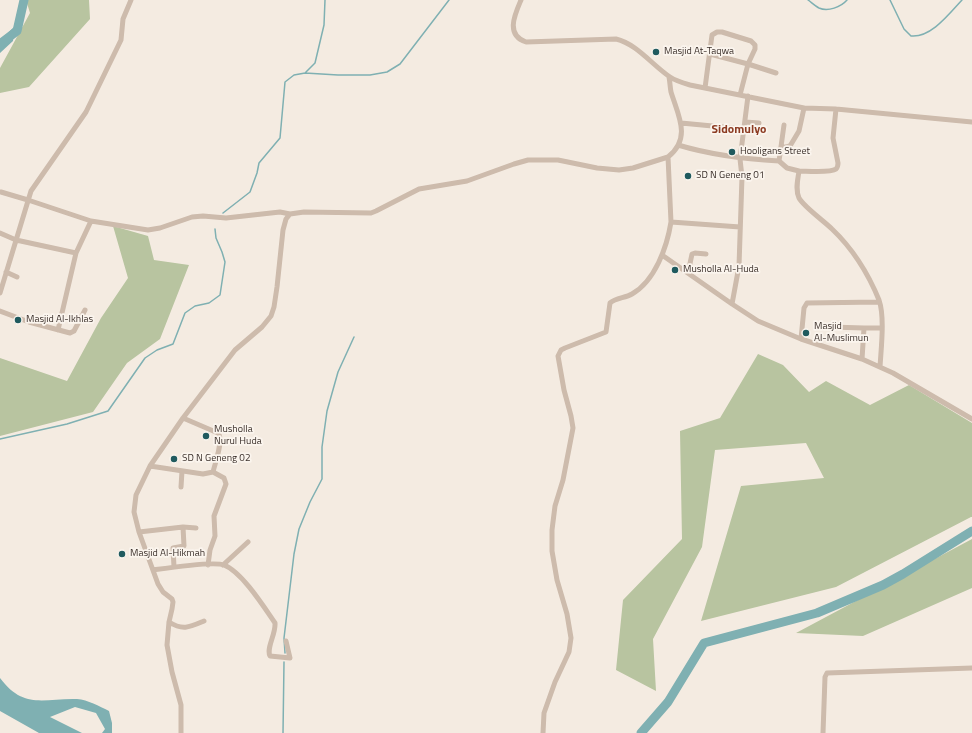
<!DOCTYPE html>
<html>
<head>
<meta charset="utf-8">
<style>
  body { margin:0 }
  canvas { display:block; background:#f4ebe1 }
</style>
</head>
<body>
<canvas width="972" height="733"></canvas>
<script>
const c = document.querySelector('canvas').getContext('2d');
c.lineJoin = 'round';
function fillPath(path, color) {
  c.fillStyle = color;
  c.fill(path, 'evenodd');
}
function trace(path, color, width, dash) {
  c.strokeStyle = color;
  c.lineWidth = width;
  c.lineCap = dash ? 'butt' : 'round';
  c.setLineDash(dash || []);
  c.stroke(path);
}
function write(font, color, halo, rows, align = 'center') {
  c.font = font + ' "Titillium Web",sans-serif';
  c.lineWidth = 3.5;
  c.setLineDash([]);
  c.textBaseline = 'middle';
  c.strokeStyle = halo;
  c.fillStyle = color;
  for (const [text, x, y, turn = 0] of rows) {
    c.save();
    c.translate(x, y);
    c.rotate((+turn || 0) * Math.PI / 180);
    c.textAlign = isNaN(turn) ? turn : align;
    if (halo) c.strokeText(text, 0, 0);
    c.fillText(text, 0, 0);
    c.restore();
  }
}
const green = new Path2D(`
  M26 0H89L90 19 29 87 0 93V68L30 13Z
  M113 226 148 236 154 260 189 265 160 339 127 363 93 412 0 436V358L67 381 101 318 128 278Z
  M758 354 783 365 809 392 826 381 870 405 909 385 972 423V517H971L836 587 701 621 741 486 824 478 806 443 715 450 702 547 653 639 656 691 616 670 623 600 682 539 680 431 720 418Z
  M972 539V588L863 636 796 633Z`);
const water = new Path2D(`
  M14 27 13 41 0 53V40Z
  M0 678C24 710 44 698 77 699 88 700 99 706 109 711L112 723V733H102L105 729 96 713 75 707 50 717 82 733H39L0 711Z`);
const stream = new Path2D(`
  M808 0C811 2 815 6 819 8 828 12 841 7 847 0
  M890 0 904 29 911 36C931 38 949 14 962 0
  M305 73 315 63 324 25 325 0
  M223 213 250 192 257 173 259 163 280 138 285 82 294 75 305 73 338 75H370L387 72 400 64 449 0
  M0 439 67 424 108 411 145 358 157 350 173 344 185 313 195 306 209 303 220 295 225 262 222 252 216 238 215 229
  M285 653 284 638 294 554 299 529 310 502 322 479V447L327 411 338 372 354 337
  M283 733 284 662`);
const river = new Path2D(`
  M0 44 17 31 24 0
  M641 733 668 702 704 643 817 613 883 585 903 574 972 531`);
const minor = new Path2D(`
  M521 0C515 14 505 35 526 42L616 39C637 44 652 65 670 77 676 81 683 83 690 85L804 108 836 109 972 122
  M710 54 748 64 776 73
  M669 77C670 82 670 87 671 92 678 115 692 138 668 157L671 222 740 227
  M705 88 712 35 717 32H722L751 41 755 45V49L748 64 740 95
  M748 96 740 159 742 177 739 266 732 304 758 321 801 339 862 359 893 373 972 419
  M745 122 759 123
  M681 123 744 129
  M678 145C711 155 744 159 779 161L784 125
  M781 148 790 146 799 131 804 108
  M779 161 787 168 799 171C798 179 795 189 799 198 804 207 824 221 832 229 853 249 868 273 879 300 885 317 881 349 880 367
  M799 171C807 171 831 173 836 169 838 167 838 165 838 163L833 138 836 109
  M1 192 28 200 91 221 148 230 160 228 192 217 203 216 226 218 280 212 290 214
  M0 233 16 240 76 253 91 221
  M662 255 732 304
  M6 272 17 277
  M688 273 692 254 695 253 706 254
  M0 293 31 191 86 112 121 40 123 19 131 0
  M0 311 29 322 70 333 74 331 85 310
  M830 327 864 328 862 359
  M864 328H882
  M58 330 76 253
  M801 339 804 308 807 303 879 302
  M150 466 203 474 213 472C215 463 224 440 218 433L183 418
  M181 487 182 471
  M139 532 183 527 196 528
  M208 565 210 550 215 536 214 516 226 484 224 478 213 472
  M223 565 248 542
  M174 567 173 548 184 546 183 527
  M153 570C167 568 213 561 224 565 242 572 264 607 275 623 276 634 266 648 270 656L290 658 286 641
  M169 622C183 631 190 627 204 621
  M181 733V705L172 672 167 645 169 622 172 609 173 602 172 599 163 592 158 584 139 532 134 512 136 495 150 466 183 418 235 350 262 327 271 316 274 307 277 287 283 230 286 219 290 214 304 212 371 213 376 211 419 189 467 181 514 164 528 160H558L597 168 619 170 633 168 668 157
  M543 733 544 713 555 682 569 652 571 638 567 614 557 580 552 551V530L555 506 563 480 573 428 571 416 564 390 558 356 561 350 565 348 606 332 610 303C616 298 625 298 632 294 655 281 667 247 671 222
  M823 733 825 677 827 673 972 668`);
const markers = [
  [656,52,4,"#1f5a5e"],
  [732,152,4,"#1f5a5e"],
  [688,176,4,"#1f5a5e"],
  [675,270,4,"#1f5a5e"],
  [18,320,4,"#1f5a5e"],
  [806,333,4,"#1f5a5e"],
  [206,436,4,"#1f5a5e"],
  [174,459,4,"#1f5a5e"],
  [122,554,4,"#1f5a5e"]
];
const poiNames = [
  ["Masjid At-Taqwa",664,52],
  ["Hooligans Street",740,152],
  ["SD N Geneng 01",696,176],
  ["Musholla Al-Huda",683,270],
  ["Masjid Al-Ikhlas",26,320],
  ["Masjid",814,327],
  ["Al-Muslimun",814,339],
  ["Musholla",214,430],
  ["Nurul Huda",214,442],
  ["SD N Geneng 02",182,459],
  ["Masjid Al-Hikmah",130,554]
];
const quarterNames = [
  ["Sidomulyo",739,130]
];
fillPath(green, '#b8c4a0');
fillPath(water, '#7fb0b2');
trace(stream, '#7fb0b2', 1.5);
trace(river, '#7fb0b2', 9);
trace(minor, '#cdbbac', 5);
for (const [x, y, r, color] of markers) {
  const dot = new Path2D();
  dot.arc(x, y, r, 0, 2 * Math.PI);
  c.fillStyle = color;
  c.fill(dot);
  trace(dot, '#fbf5ee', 1.5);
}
write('10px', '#3b302b', '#fbf5ee', poiNames, 'left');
write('bold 12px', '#8c3b22', '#fbf5ee', quarterNames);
</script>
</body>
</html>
